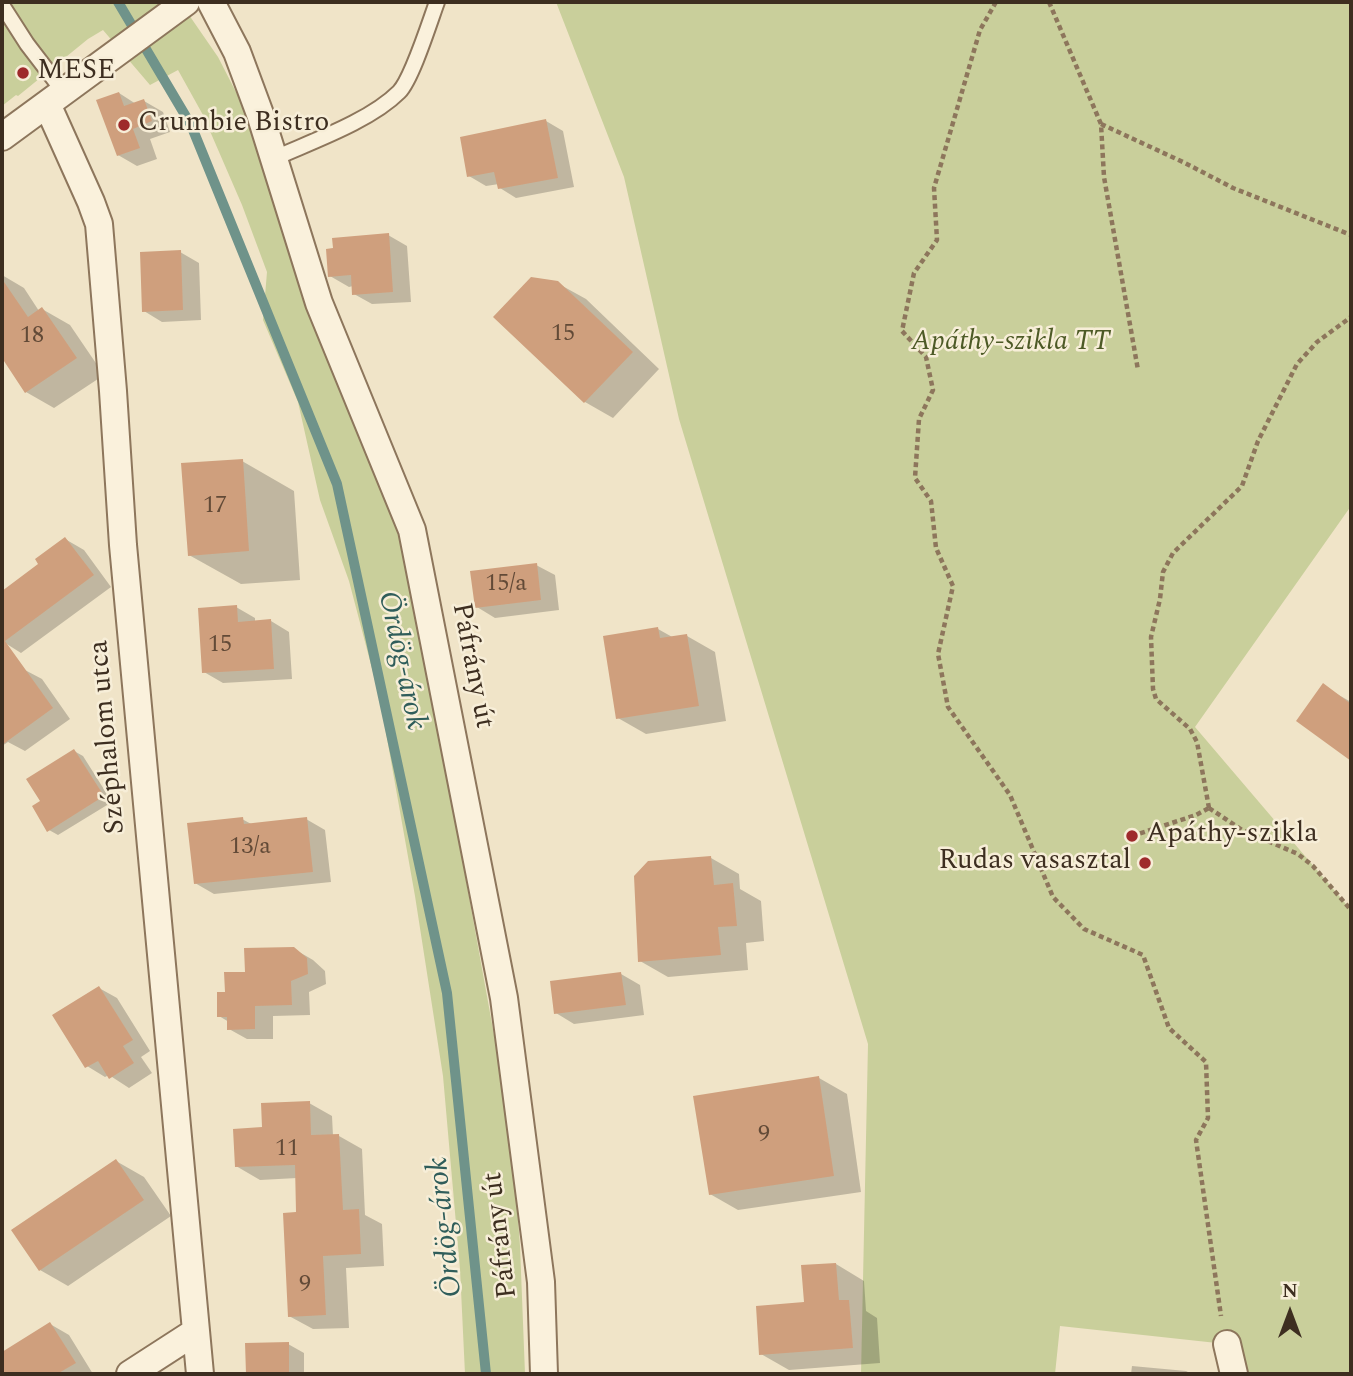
<!DOCTYPE html>
<html>
<head>
<meta charset="utf-8">
<style>
  body { margin:0 }
  #map { position:relative; width:1353px; height:1376px; overflow:hidden; background:#f0e4c8; font-family:Spectral,serif }
  canvas { display:block }
  .frame { position:absolute; inset:0; border:4px solid #3d2e20; pointer-events:none }
  .north { position:absolute; left:1255px; top:1278px; width:70px; height:70px; -webkit-text-stroke:5px #f7eed8; paint-order:stroke; rotate:0deg; font-size:19px; font-weight:700; line-height:28px; text-align:center; color:#3d2e20 }
  .north::after { content:''; display:block; margin:auto; width:24px; height:32px; background:#3d2e20; clip-path:polygon(50% 0,100% 100%,50% 72%,0 100%) }
</style>
</head>
<body>
<div id="map">
<canvas width="1353" height="1376"></canvas>
<div class="frame"></div>
<div class="north">N</div>
</div>
<script>
const c = document.querySelector('canvas').getContext('2d');
c.lineJoin = 'round';
function fillPath(path, color) {
  c.fillStyle = color;
  c.fill(path, 'evenodd');
}
function trace(path, color, width, dash) {
  c.strokeStyle = color;
  c.lineWidth = width;
  c.lineCap = dash ? 'butt' : 'round';
  c.setLineDash(dash || []);
  c.stroke(path);
}
function write(font, color, halo, rows, align = 'center') {
  c.font = font + ' Spectral,serif';
  c.lineWidth = 5;
  c.setLineDash([]);
  c.textBaseline = 'middle';
  c.strokeStyle = halo;
  c.fillStyle = color;
  for (const [text, x, y, turn = 0] of rows) {
    c.save();
    c.translate(x, y);
    c.rotate((+turn || 0) * Math.PI / 180);
    c.textAlign = isNaN(turn) ? turn : align;
    if (halo) c.strokeText(text, 0, 0);
    c.fillText(text, 0, 0);
    c.restore();
  }
}
const green = new Path2D(`
  M2 2H177L189 15 218 57 255 129 404 537 496 1046 505 1045 520 1246 525 1374H465L460 1269 443 1076 415 896 380 699 349 581 320 500 298 402 263 320 267 272 242 205 203 115 178 70 150 85 103 30 88 39 18 96 16 95 2 106Z
  M556 2H1351V506L1195 727 1351 910V1374H1236L1226 1344 1060 1326 1055 1374H861L868 1044 679 419 624 177Z`);
const shadow = new Path2D(`
  M119 93 136 104 144 101 163 112 170 132 150 139 157 159 137 166 118 155Z
  M546 121 563 131 574 187 516 198 500 188 499 184 486 186 469 176Z
  M388 235 407 246 411 302 372 304 354 294 353 286 349 287 330 276Z
  M180 252 199 263 201 320 162 322 144 311Z
  M2 275 24 288 39 311 42 309 70 325 104 375 54 408 26 392 2 355Z
  M557 283 586 299 659 369 613 418 585 402Z
  M242 461 294 491 300 580 241 584 189 555Z
  M65 539 84 550 111 587 21 653 2 641V593L41 564Z
  M536 565 555 575 559 610 495 618 477 607Z
  M236 607 255 618V622L271 621 289 632 292 679 223 683 204 672Z
  M658 629 674 638 687 636 715 652 726 721 646 734 618 718Z
  M23 669 42 679 70 719 25 751 8 742 2 746V684Z
  M1323 686 1351 702V759L1298 720Z
  M74 751 83 756 112 802 58 835 49 830 42 801Z
  M242 819 253 825 306 819 325 830 331 882 214 894 195 883Z
  M711 858 739 874 740 889 761 901 764 941 746 943 748 970 668 977 640 961Z
  M294 949 313 960 325 971 326 984 309 992 310 1015 273 1016V1039H247L229 1029V1022L219 1016 227 994 246 974Z
  M621 974 640 985 644 1015 574 1024 556 1013Z
  M99 988 117 998 150 1051 141 1057 152 1073 129 1088 109 1075 105 1077 87 1066Z
  M819 1078 847 1094 861 1192 738 1210 710 1194Z
  M309 1103 332 1116 333 1136H339L362 1149 365 1215 382 1224 384 1266 346 1268 349 1328 313 1329 289 1316 298 1214 297 1178 260 1180 236 1166 264 1129Z
  M116 1161 144 1177 171 1216 68 1286 40 1270Z
  M836 1264 864 1281 866 1311 877 1318 880 1363 789 1370 761 1354 806 1304Z
  M50 1324 69 1335 93 1374H8L2 1364V1354Z
  M247 1344H288L304 1353V1374H247Z
  M1132 1366 1186 1371 1192 1374H1131Z`);
const stream = new Path2D(`
  M118 2 191 125 337 484 447 993 486 1374`);
const building = new Path2D(`
  M119 92 124 106 144 99 152 121 133 129 140 148 117 156 96 100Z
  M546 119 558 178 498 189 494 172 467 177 460 137Z
  M389 233 393 292 352 295 351 275 328 277 326 249 333 248 332 238Z
  M181 250 183 310 142 312 140 252Z
  M531 277 558 281 633 352 584 403 493 317Z
  M2 279 28 317 42 307 77 358 25 393 2 358Z
  M243 459 249 551 188 556 181 463Z
  M65 537 94 575 5 641 53 708 2 745V591L38 564 35 559Z
  M537 563 541 600 475 608 470 571Z
  M237 605 238 622 271 619 274 669 202 673 198 608Z
  M658 627 660 638 687 634 699 706 616 719 603 636Z
  M1323 683 1351 704V761L1296 721Z
  M74 749 104 796 47 832 32 806 40 801 26 779Z
  M243 817 244 824 307 817 313 872 194 884 187 823Z
  M711 856 714 885 733 883 737 926 718 927 721 955 638 962 634 876 648 861Z
  M294 947 307 958 308 974 291 981 292 1005 255 1006V1029L227 1030V1017H217V992H225L224 972H245L244 948Z
  M621 972 626 1005 554 1014 550 981Z
  M99 986 133 1040 123 1046 134 1063 109 1079 98 1061 85 1068 52 1015Z
  M819 1076 834 1176 709 1195 693 1096Z
  M310 1101 311 1135 339 1134 343 1210 359 1209 361 1254 323 1256 326 1315 288 1317 283 1213 296 1212 295 1165 235 1167 233 1129 262 1127 261 1103Z
  M116 1159 144 1200 39 1271 11 1230Z
  M836 1263 839 1300H849L853 1348 759 1355 756 1306 804 1302 801 1265Z
  M50 1322 76 1363 57 1374H2V1352Z
  M289 1342V1374H246L245 1343Z`);
const path = new Path2D(`
  M996 2 980 30 934 188 937 240 914 273 902 331 926 357 933 390 919 419 915 478 931 501 936 548 953 586 938 654 948 707 1010 795 1053 897 1084 929 1143 955 1169 1028 1206 1062 1208 1118 1196 1140 1221 1316
  M1049 2 1101 124 1104 177 1138 370
  M1101 124 1185 163 1233 188 1351 235
  M1209 808 1197 742 1190 729 1156 699 1153 689 1151 637 1160 599 1163 572 1173 553 1242 486 1258 441 1297 364 1317 342 1351 317
  M1209 808 1242 830 1298 854 1313 866 1351 910
  M1132 836 1196 815 1209 808`);
const lane = new Path2D(`
  M2 5 27 44 63 91
  M275 158C313 141 370 121 399 92 412 79 430 21 437 2`);
const street = new Path2D(`
  M211 2 237 52 260 114 319 303 412 530 504 998 541 1282 544 1374
  M47 104 91 202 99 224 113 391 123 545 200 1374
  M2 137 186 2
  M1227 1344 1234 1374
  M130 1374 195 1332`);
const markers = [
  [23,73,7,"#9e2a2b"],
  [124,125,7,"#9e2a2b"],
  [1132,836,7,"#9e2a2b"],
  [1145,863,7,"#9e2a2b"]
];
const numberNames = [
  ["15",563,335],
  ["18",32,337],
  ["17",215,507],
  ["15/a",506,585],
  ["15",220,646],
  ["13/a",250,848],
  ["9",764,1136],
  ["11",287,1150],
  ["9",305,1286]
];
const poiNames = [
  ["MESE",37,73],
  ["Crumbie Bistro",138,125],
  ["Apáthy-szikla",1146,836],
  ["Rudas vasasztal",1131,863,"right"]
];
const parkNames = [
  ["Apáthy-szikla TT",1011,344]
];
const streetNames = [
  ["Páfrány út",471,666,79],
  ["Széphalom utca",109,737,-95],
  ["Páfrány út",502,1235,-97]
];
const waterNames = [
  ["Ördög-árok",400,661,78],
  ["Ördög-árok",447,1227,-96]
];
fillPath(green, '#c9cf9b');
fillPath(shadow, '#0003');
trace(stream, '#6f938a', 10);
fillPath(building, '#cf9f7d');
trace(lane, '#8d765c', 18);
trace(street, '#8d765c', 30);
trace(path, '#8d765c', 4.5, [5, 3.5]);
trace(lane, '#faf1dc', 14);
trace(street, '#faf1dc', 26);
for (const [x, y, r, color] of markers) {
  const dot = new Path2D();
  dot.arc(x, y, r, 0, 2 * Math.PI);
  c.fillStyle = color;
  c.fill(dot);
  trace(dot, '#f7eed8', 2.5);
}
write('24px', '#624a37', null, numberNames);
write('28px', '#3d2e20', '#f7eed8', poiNames, 'left');
write('italic 28px', '#4d5a26', '#f7eed8', parkNames);
write('28px', '#3d2e20', '#f7eed8', streetNames);
write('italic 30px', '#2f5d5a', '#f7eed8', waterNames);
</script>
</body>
</html>
